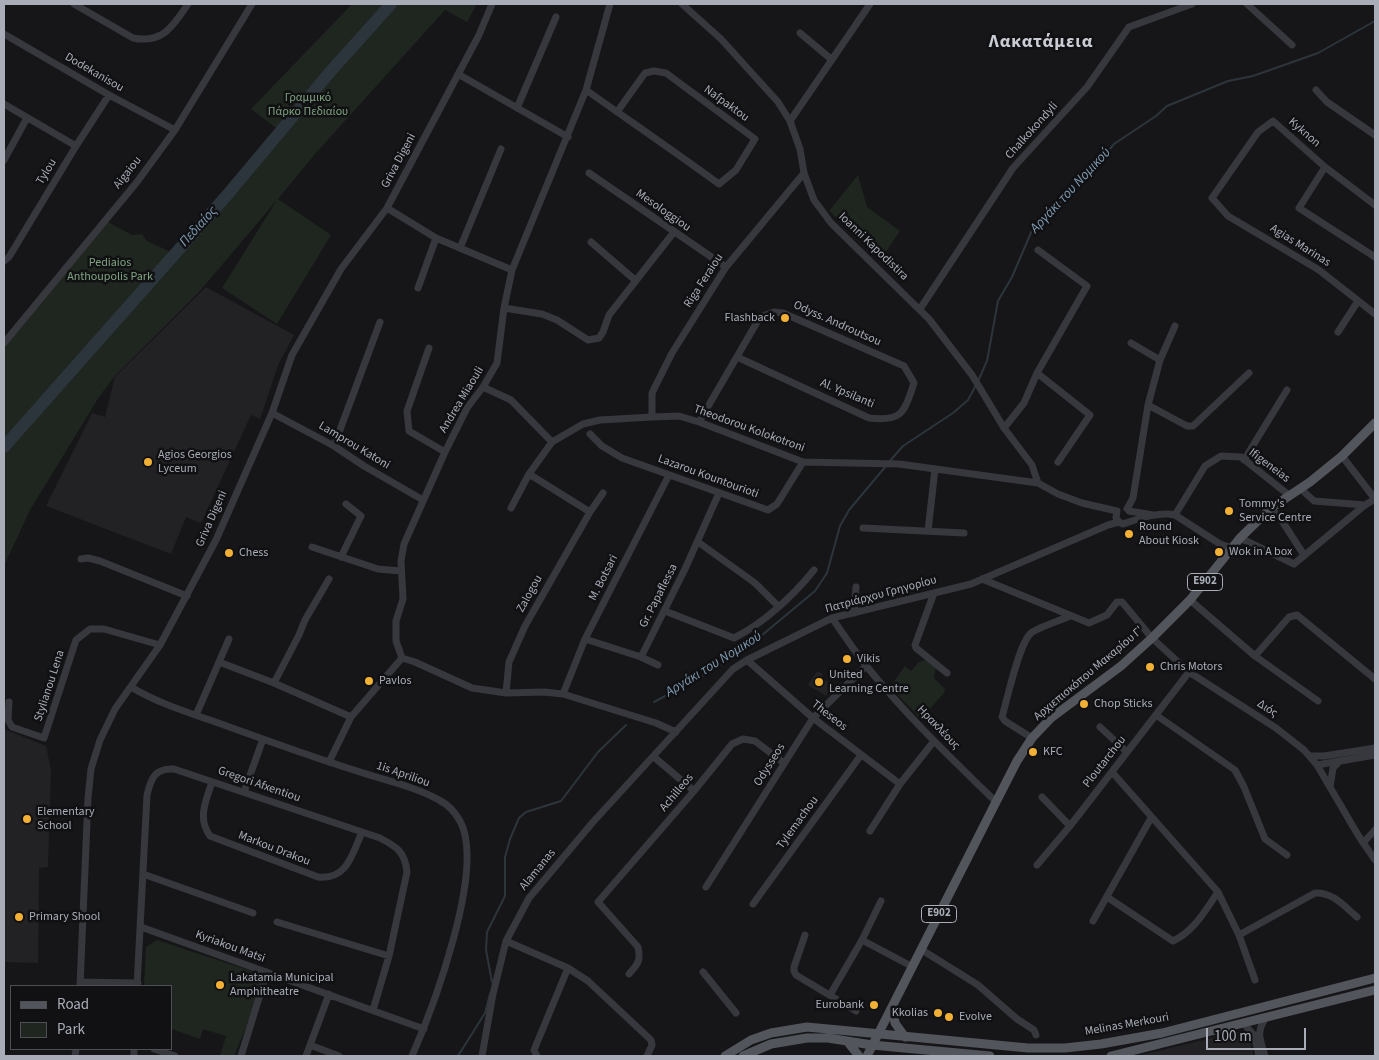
<!DOCTYPE html>
<html>
<head>
<meta charset="utf-8">
<style>
  body { margin:0 }
  #map { position:relative; width:1379px; height:1060px; overflow:hidden; background:#161618; font-family:"Source Sans 3",sans-serif }
  canvas { display:block }
  .frame { position:absolute; inset:0; border:5px solid #a8adb8; pointer-events:none }
  .legend { position:absolute; left:10px; top:985px; width:162px; height:65px; box-sizing:border-box; background:#111113; border:1px solid #4d4f55; margin:0; padding:6px 9px; list-style:none; font-size:15px; color:#a8adb8 }
  .legend li { display:flex; align-items:center; gap:10px; height:25px }
  .legend b { width:25px; border:1px solid #4d4f55 }
  .scale { position:absolute; left:1206px; top:1028px; width:100px; height:22px; box-sizing:border-box; border:2px solid #a8adb8; border-top:0; padding-left:6px; font-size:15px; line-height:18px; white-space:nowrap; color:#a8adb8; -webkit-text-stroke:4px #111113; paint-order:stroke }
</style>
</head>
<body>
<div id="map">
<canvas width="1379" height="1060"></canvas>
<div class="frame"></div>
<ul class="legend">
<li><b style="height:6px;background:#53555c"></b>Road</li>
<li><b style="height:14px;background:#1e261f"></b>Park</li>
</ul>
<div class="scale">100 m</div>
</div>
<script>
const c = document.querySelector('canvas').getContext('2d');
c.lineJoin = 'round';
function fillPath(path, color) {
  c.fillStyle = color;
  c.fill(path, 'evenodd');
}
function trace(path, color, width, dash) {
  c.strokeStyle = color;
  c.lineWidth = width;
  c.lineCap = dash ? 'butt' : 'round';
  c.setLineDash(dash || []);
  c.stroke(path);
}
function write(font, color, halo, rows, align = 'center') {
  c.font = font + ' "Source Sans 3",sans-serif';
  c.lineWidth = 5;
  c.setLineDash([]);
  c.textBaseline = 'middle';
  c.strokeStyle = halo;
  c.fillStyle = color;
  for (const [text, x, y, turn = 0] of rows) {
    c.save();
    c.translate(x, y);
    c.rotate((+turn || 0) * Math.PI / 180);
    c.textAlign = isNaN(turn) ? turn : align;
    if (halo) c.strokeText(text, 0, 0);
    c.fillText(text, 0, 0);
    c.restore();
  }
}
const built = new Path2D(`
  M206 287 294 335 278 365 260 419 251 415 201 523 186 517 171 554 46 506 92 413 105 417 115 377Z
  M817 671 823 674 821 678 833 685 826 696 808 685Z
  M4 729 46 746 51 770 48 867 39 868 38 963 4 962Z
  M1241 1031 1249 1036 1254 1056H1137Z`);
const green = new Path2D(`
  M352 4H477L467 22 445 10 315 154 278 199 331 235 277 324 222 288 277 200 199 292 115 376 99 397 30 510 4 566V347L106 221 132 235 142 234 147 241 171 252 276 128 251 109Z
  M858 175 867 207 900 231 881 259 829 211Z
  M928 659 937 668 935 670 934 678 945 689 944 693 921 719 890 687 905 666 911 671 919 662Z
  M157 940 263 975 252 1013 234 1056H220L226 1036 203 1029 200 1039 172 1029 171 1030V986H144L146 947Z`);
const stream = new Path2D(`
  M978 381 987 361 998 301 1012 277 1033 228 1089 175 1114 144 1156 116 1167 106 1228 81 1253 76 1318 53 1375 21
  M889 462 903 446 953 413 968 400 976 385
  M654 702 713 670 749 646 815 591 827 573 840 526 849 510 886 466
  M492 982 486 950 487 932 505 896V857L510 839 519 818 526 812 561 801 598 752 626 725
  M458 1056 485 1013 490 994`);
const river = new Path2D(`
  M4 447 228 194 330 72 391 4`);
const minor = new Path2D(`
  M74 4 133 38C163 44 173 26 188 4
  M682 4 721 39 778 102 790 121 800 149 804 173 814 200 831 223 929 319 972 375 1004 428 1032 465 1038 483
  M1247 4 1292 45
  M800 33 831 59
  M4 34 109 95 175 130
  M458 74 568 137
  M586 90C630 121 675 152 719 184L736 170 755 139 666 73 654 71 645 73 617 112
  M1316 90 1327 102 1375 135
  M4 104 76 146
  M517 108 556 17
  M790 121 870 4
  M4 160 27 118
  M1325 167 1299 208 1375 257
  M589 173 726 267
  M1375 205 1325 167 1273 121 1258 132 1212 198 1228 216 1319 270 1375 314
  M387 208 436 238 512 270
  M591 242 635 280
  M460 248 501 149
  M4 261 9 257 76 146 109 95
  M418 288 436 238
  M504 308 542 314 557 320 588 340 599 338 603 332 609 315 674 232
  M920 309 1013 168 1087 87 1129 27 1192 4
  M1338 332 1358 301
  M4 343 137 182 175 130 252 4
  M1131 343 1160 360
  M429 348 407 411 409 431 445 452
  M1037 373 1090 415 1058 462
  M483 387 511 400 552 442
  M1148 405 1187 426H1193L1249 373
  M272 413 334 446 364 466 423 500
  M652 417V393L672 353 726 267 804 173
  M699 422 760 317 774 312 783 313 904 366 914 383C904 412 903 422 869 418L737 357
  M1004 428 1024 403 1037 373 1087 286 1038 250
  M590 434 602 446 622 458 768 510 777 504 803 462
  M334 446 380 322
  M1342 456 1375 499
  M1244 460 1287 390
  M529 474 590 512
  M1300 488 1314 501 1365 505
  M511 508 529 474 552 442 583 424 600 420 652 417 679 416 699 422 803 462 899 464 1038 483 1058 494 1082 503 1117 511
  M1271 508 1282 521 1304 555
  M1127 509 1133 498 1148 405 1160 360 1175 326
  M1117 511 1116 518 1119 522 1123 524C1138 519 1159 511 1175 515L1220 544 1233 548
  M1129 511 1153 515
  M1175 515 1205 466 1221 456 1241 457 1290 496
  M863 528 964 533
  M928 531 935 469
  M1240 538 1294 564 1365 505 1375 499
  M698 542 755 583 778 606
  M312 547 378 569 401 571
  M341 557 361 516 346 504
  M81 559 88 558 100 561 187 596
  M982 579 1089 623 1107 615 1117 602H1122L1152 638 1189 672 1276 728 1304 750 1317 765 1358 835 1375 860
  M934 593 915 645 916 648 947 673
  M1190 600 1255 656 1318 701
  M665 611 734 638C764 623 793 596 814 570
  M854 613 856 587
  M832 618C844 635 855 652 868 668 907 716 952 759 996 802
  M585 639 641 657 685 569 719 493
  M1255 656 1289 617 1297 615 1375 679
  M641 657 658 665
  M402 658 396 641V621L403 599 401 561 404 544 445 452 467 408 483 387 497 363 504 308 512 270 586 90 610 4
  M402 658 415 662 472 688 506 693 544 692 563 694 656 723 676 732
  M747 660 813 718 900 784
  M219 662 274 683 351 717
  M274 683 299 635 305 620 329 579
  M131 687C159 704 193 714 224 725 268 741 312 757 357 771 383 780 414 786 439 800 447 804 455 812 460 821 486 868 433 1008 412 1056
  M506 693 509 662 525 626 590 512 603 493
  M563 694 585 639 669 475
  M9 702 8 720 12 727 44 738 76 640 90 629H104L160 645
  M196 715 229 639
  M1156 715 1235 770 1244 787 1265 839 1287 855
  M1100 727 1127 752
  M1032 738 1005 721 1002 717C1007 700 1019 643 1031 633 1039 627 1059 621 1070 616
  M1311 756H1324L1375 748
  M654 757 694 791
  M329 762 351 717 402 658
  M1317 765 1375 755
  M1112 772 1218 892 1239 935 1255 980
  M212 782C206 801 197 818 210 836L318 877C347 880 352 855 362 832
  M1330 787 1333 768 1340 761
  M244 792 263 739
  M1042 797 1070 826
  M870 831 900 784 934 741
  M1363 843 1375 830
  M1037 865 1070 826 1189 672
  M143 874 253 913
  M706 887 813 718 866 666
  M1107 897 1173 941C1194 931 1205 911 1218 892
  M881 901 862 940 913 967
  M753 904 861 755
  M1093 921 1151 818
  M277 922 389 956
  M141 927 424 1029
  M805 935 794 967V971L796 975 856 1011
  M1239 935 1315 893C1333 892 1344 906 1357 917
  M506 941 568 968 588 981 651 1040 652 1045 647 1056
  M922 950 978 985 1017 1019 1034 1030 1036 1035
  M703 972 736 1013
  M629 974C638 964 641 961 638 947L598 902 694 791 732 744 743 739 755 741 784 763
  M80 982 138 983
  M80 986 88 798 91 769 100 740 115 709 160 645 216 540 272 413 292 355 341 269 387 208 479 35 492 4
  M137 986 147 795C151 778 155 768 174 769L380 838C397 847 405 852 407 872L389 956 373 1010
  M830 995 862 940
  M1243 1023 1254 1035 1259 1056
  M310 1045 339 1056
  M154 1049 175 1056
  M75 1056 76 1049
  M134 1056V1049
  M241 1056 267 972
  M306 1056 329 994
  M482 1056 493 994 506 941 529 898 593 822 733 669 747 660 832 618 971 584 1108 525 1119 522
  M537 1056 534 1050 568 968
  M1265 1056C1261 1041 1255 1032 1266 1018`);
const major = new Path2D(`
  M893 1007 895 1023 905 1037
  M847 1041 859 1056
  M725 1056 751 1040 771 1033 807 1027 1028 1048H1065L1101 1044 1162 1033 1375 978
  M743 1056 771 1044 807 1038H828L872 1045 990 1056
  M867 1056 996 802 1017 761 1032 738 1051 718 1121 666 1152 638 1190 600 1240 538 1271 508 1310 482 1342 456 1375 423
  M1111 1056 1375 990`);
const markers = [
  [785,318,5,"#f2b134"],
  [148,462,5,"#f2b134"],
  [1229,511,5,"#f2b134"],
  [1129,534,5,"#f2b134"],
  [1219,552,5,"#f2b134"],
  [229,553,5,"#f2b134"],
  [847,659,5,"#f2b134"],
  [1150,667,5,"#f2b134"],
  [369,681,5,"#f2b134"],
  [819,682,5,"#f2b134"],
  [1084,704,5,"#f2b134"],
  [1033,752,5,"#f2b134"],
  [27,819,5,"#f2b134"],
  [19,917,5,"#f2b134"],
  [220,985,5,"#f2b134"],
  [874,1005,5,"#f2b134"],
  [938,1013,5,"#f2b134"],
  [949,1017,5,"#f2b134"]
];
const shields = [
  [1205,582,35],
  [939,914,35]
];
const shieldNames = [
  ["E902",1205,582],
  ["E902",939,914]
];
const streetNames = [
  ["Dodekanisou",94,73,30],
  ["Nafpaktou",726,104,36],
  ["Chalkokondyli",1032,131,-48],
  ["Kyknon",1304,133,41],
  ["Griva Digeni",399,161,-62],
  ["Tylou",47,172,-59],
  ["Aigaiou",128,173,-52],
  ["Mesologgiou",663,211,35],
  ["Agias Marinas",1300,246,32],
  ["Ioanni Kapodistira",873,247,44],
  ["Riga Feraiou",704,281,-57],
  ["Odyss. Androutsou",837,324,24],
  ["Al. Ypsilanti",847,394,23],
  ["Andrea Miaouli",462,400,-59],
  ["Theodorou Kolokotroni",749,429,20],
  ["Lamprou Katoni",354,446,31],
  ["Ifigeneias",1269,466,37],
  ["Lazarou Kountourioti",708,477,20],
  ["Griva Digeni",212,519,-66],
  ["M. Botsari",604,578,-63],
  ["Zalogou",530,594,-61],
  ["Πατριάρχου Γρηγορίου",881,595,-15],
  ["Gr. Papaflessa",659,596,-63],
  ["Αρχιεπισκόπου Μακαρίου Γ'",1089,674,-40],
  ["Stylianou Lena",50,686,-72],
  ["Διός",1267,709,33],
  ["Theseos",829,716,38],
  ["Ηρακλέους",938,728,46],
  ["Ploutarchou",1105,762,-52],
  ["Odysseos",770,765,-58],
  ["1is Apriliou",403,775,19],
  ["Gregori Afxentiou",259,785,19],
  ["Achilleos",677,793,-50],
  ["Tylemachou",798,823,-54],
  ["Markou Drakou",274,849,21],
  ["Alamanas",538,870,-51],
  ["Kyriakou Matsi",230,947,20],
  ["Melinas Merkouri",1127,1025,-10]
];
const parkNames = [
  ["Γραμμικό",308,98],
  ["Πάρκο Πεδιαίου",308,112],
  ["Pediaios",110,263],
  ["Anthoupolis Park",110,277]
];
const poiNames = [
  ["Flashback",775,318,"right"],
  ["Agios Georgios",158,455],
  ["Lyceum",158,469],
  ["Tommy's",1239,504],
  ["Service Centre",1239,518],
  ["Round",1139,527],
  ["About Kiosk",1139,541],
  ["Wok in A box",1229,552],
  ["Chess",239,553],
  ["Vikis",857,659],
  ["Chris Motors",1160,667],
  ["United",829,675],
  ["Learning Centre",829,689],
  ["Pavlos",379,681],
  ["Chop Sticks",1094,704],
  ["KFC",1043,752],
  ["Elementary",37,812],
  ["School",37,826],
  ["Primary Shool",29,917],
  ["Lakatamia Municipal",230,978],
  ["Amphitheatre",230,992],
  ["Eurobank",864,1005,"right"],
  ["Kkolias",928,1013,"right"],
  ["Evolve",959,1017]
];
const waterNames = [
  ["Αργάκι του Νομικού",1071,191,-47],
  ["Πεδιαίος",199,227,-48],
  ["Αργάκι του Νομικού",714,665,-32]
];
const districtNames = [
  ["Λακατάμεια",1041,43]
];
fillPath(built, '#222225');
fillPath(green, '#1e261f');
trace(stream, '#2c353c', 2);
trace(river, '#2c353c', 12);
trace(minor, '#37383d', 7);
trace(major, '#53555c', 9);
for (const [x, y, r, color] of markers) {
  const dot = new Path2D();
  dot.arc(x, y, r, 0, 2 * Math.PI);
  c.fillStyle = color;
  c.fill(dot);
  trace(dot, '#111113', 2);
}
for (const [x, y, w] of shields) {
  const box = new Path2D();
  box.roundRect(x - w / 2, y - 8.5, w, 17, 4);
  c.fillStyle = '#111113';
  c.fill(box);
  trace(box, '#a8adb8', 1);
}
write('bold 11px', '#a8adb8', null, shieldNames);
write('12px', '#a8adb8', '#111113', streetNames);
write('12px', '#7fa381', '#111113', parkNames);
write('12px', '#a8adb8', '#111113', poiNames, 'left');
write('italic 14px', '#7f9bb3', '#111113', waterNames);
c.letterSpacing = '1px';
write('bold 18px', '#c9ccd4', '#111113', districtNames);
c.letterSpacing = '0px';
</script>
</body>
</html>
